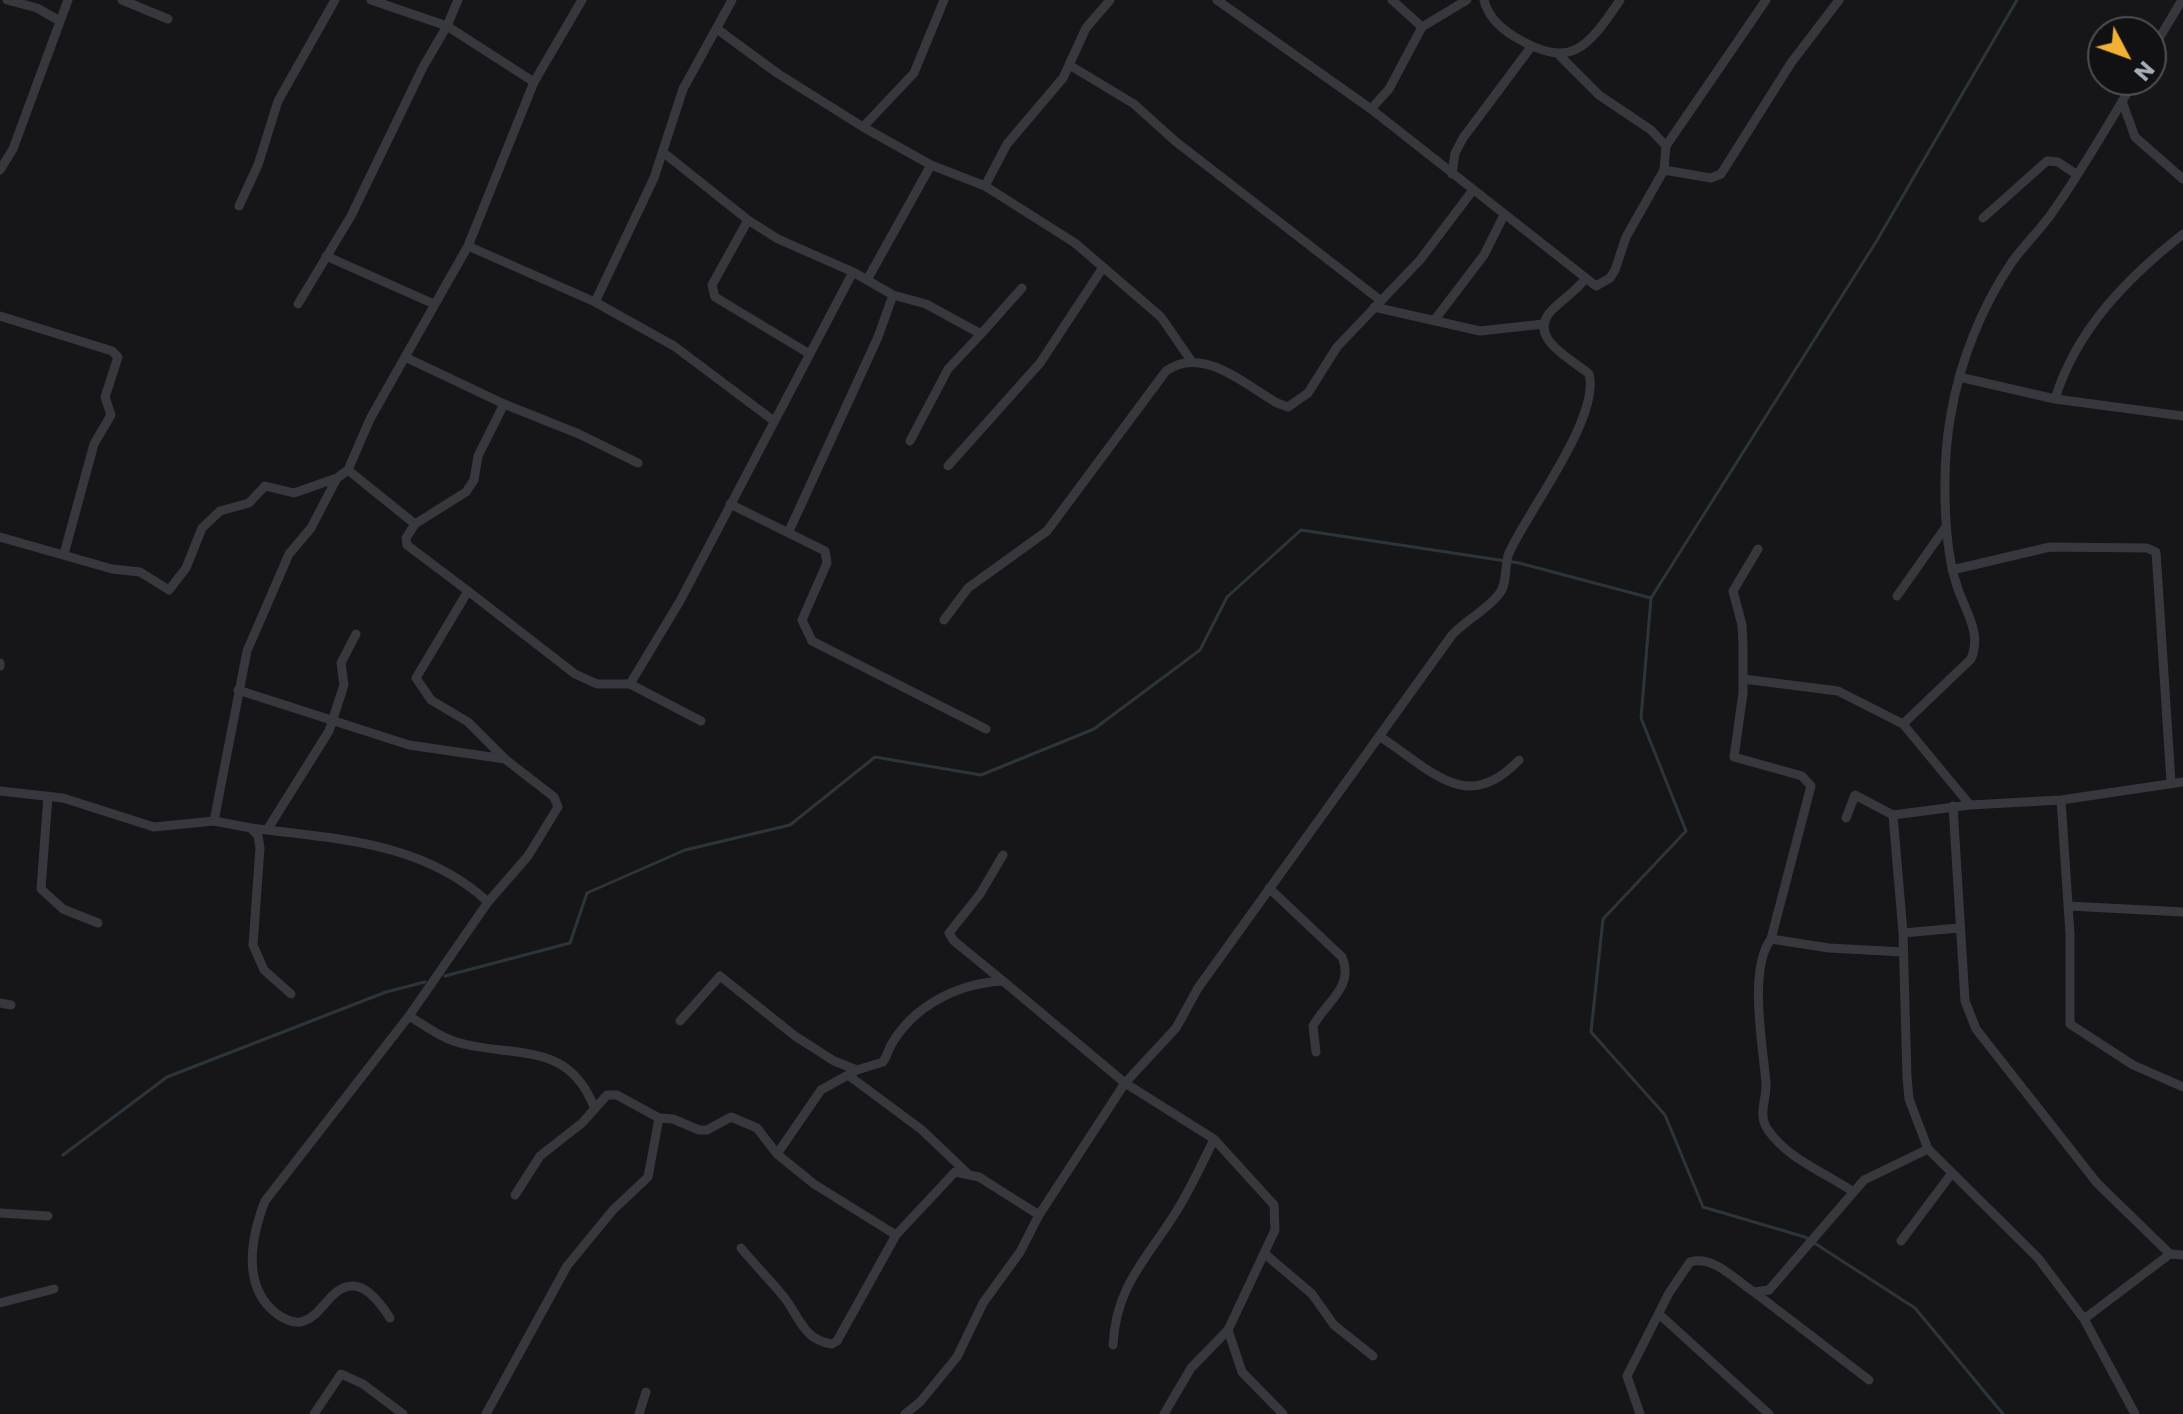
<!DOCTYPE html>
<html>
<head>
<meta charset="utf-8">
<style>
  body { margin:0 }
  #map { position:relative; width:2183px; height:1414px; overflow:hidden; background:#161618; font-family:Poppins,sans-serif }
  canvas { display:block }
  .north { position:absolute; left:2087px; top:16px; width:80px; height:80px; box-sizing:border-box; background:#111113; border:2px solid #4d4f55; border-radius:50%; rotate:131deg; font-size:22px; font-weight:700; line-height:32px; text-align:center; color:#a8adb8 }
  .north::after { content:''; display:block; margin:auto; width:28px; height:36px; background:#f2b134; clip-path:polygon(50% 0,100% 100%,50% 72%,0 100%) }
</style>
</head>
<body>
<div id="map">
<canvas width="2183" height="1414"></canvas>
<div class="north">N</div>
</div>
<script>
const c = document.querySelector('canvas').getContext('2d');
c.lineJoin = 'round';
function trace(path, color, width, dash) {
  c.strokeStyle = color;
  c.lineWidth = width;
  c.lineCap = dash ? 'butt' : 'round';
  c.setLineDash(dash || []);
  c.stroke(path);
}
const stream = new Path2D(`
  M445 976 570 943 587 893 685 850 790 825 875 757 981 775 1094 729 1200 650 1227 597 1301 530 1519 563 1651 598
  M63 1155 167 1077 386 992 425 982
  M2003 1414 1915 1308 1805 1237 1703 1207 1665 1115 1591 1032 1603 919 1686 831 1641 718 1651 598 1876 242 2017 0`);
const street = new Path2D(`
  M7 0 37 8 58 20
  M122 0 168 19
  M371 0 447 26 458 0
  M582 0 534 82 468 246 595 302 654 178 683 89 732 0
  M1217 0 1371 109 1596 286 1610 278 1615 270 1626 237 1664 170 1666 146 1766 0
  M1392 0 1422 27
  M1484 0C1488 17 1500 28 1515 37 1572 71 1588 47 1620 0
  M717 29 777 73 863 127 931 165 985 186 1075 243 1161 317 1190 359
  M2151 52 2182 0
  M1559 55 1599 95 1651 130 1666 146
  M1071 66 1134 104 1175 141 1380 300
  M2122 101 2135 137 2183 179
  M1371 109 1389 89 1422 27 1467 0
  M863 127 914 73 944 0
  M664 153 748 220 778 239 853 272 680 601 630 684 701 721
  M0 170 13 149 68 0
  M1664 170 1711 178 1721 174 1791 63 1839 0
  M1452 174 1455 153 1463 138 1531 47
  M985 186 1007 144 1063 78 1086 28 1110 0
  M239 206 258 165 278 101 335 0
  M1983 218 2047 161 2058 162 2076 174
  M748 220 712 285 715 297 808 353
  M468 246 405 357 504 404 478 456 474 480 466 492 415 524 406 538 407 545 468 591 416 678 431 700 468 722 505 759 554 797 558 807 528 856 488 902
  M326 256 434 304
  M853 272 893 295 926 304 981 334 948 369 910 441
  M867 280 931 165
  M595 302 674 346 774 421
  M298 304 351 216 423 67 447 26 534 82
  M1374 307 1480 331 1544 324
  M0 316 112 351 118 357 105 397 111 415 94 444 64 554
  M1436 318 1484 255 1504 215
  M981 334 1022 288
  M1959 377 2055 399 2183 416
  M2055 399C2076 330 2127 278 2183 234
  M504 404 579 434 638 463
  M948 466 1040 363 1102 269
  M348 470 370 419 405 357
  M730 504 825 551 827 563 802 620 812 641 986 729
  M789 531 878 337 893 295
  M0 537 112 569 140 572 169 590 186 568 202 528 220 511 249 503 265 486 294 493 337 478 348 470 415 524
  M1758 549 1733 591 1742 625 1743 646V693L1734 757 1802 776 1811 786 1771 939C1748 969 1763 1046 1766 1083 1767 1100 1757 1114 1768 1130 1788 1159 1824 1172 1852 1191
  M1952 570 2050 547 2147 548 2156 552 2171 782
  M468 591 575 674 597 684H630
  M1897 596 1945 528
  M944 620 968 588 1047 531 1166 371C1202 345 1244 384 1277 403L1288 407 1308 393 1337 347 1420 260 1473 190
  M0 663V666
  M1743 679 1838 691 1903 724
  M238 690 409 745 505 759
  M1379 736C1431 769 1466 816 1519 760
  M0 791 63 798 154 827 214 821 251 828 258 836 260 848 253 945 264 970 291 994
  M48 796 41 889 63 909 98 923
  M2061 800 2070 934V1024L2133 1065 2183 1087
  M1970 805 1903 724 1971 659C1982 634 1966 612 1958 589 1942 544 1942 461 1951 414 1960 361 1982 306 2012 262 2025 244 2042 228 2054 210 2083 169 2109 123 2135 80
  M1953 806 1965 1001 1976 1029 2097 1183 2170 1254 2183 1255
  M1893 815 1903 933 1907 1077 1909 1099 1928 1149 2038 1258 2084 1319 2135 1414
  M1846 818 1855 795 1893 815 1970 805 2061 800 2183 782
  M214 821 247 651 289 554 311 528 337 478
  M251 828C336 839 422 841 488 902L409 1016 265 1201C251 1237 241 1287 277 1314 284 1319 291 1323 300 1322 323 1318 329 1285 354 1286 369 1287 383 1307 390 1318
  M267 830 329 731 344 685 341 663 356 634
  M1269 888 1342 957C1355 987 1325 1003 1313 1026L1316 1052
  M2069 906 2183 912
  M1903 933 1959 928
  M1771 939 1829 948 1903 952
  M1003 981 954 941 949 933 980 894 1003 855
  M0 1003 11 1005
  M409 1016C427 1027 444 1040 464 1044 517 1057 569 1042 594 1107
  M680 1021 720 976 795 1036 834 1061 857 1070
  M848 1075 922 1130 966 1172
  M777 1154 821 1090 857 1070 883 1062C887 1056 888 1051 891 1045 914 1005 959 983 1003 981L1125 1083 1214 1139 1274 1205 1275 1230 1228 1330 1242 1372 1283 1414
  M515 1195 540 1156 582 1123 607 1095H617L659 1118 673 1119 699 1130H707L731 1117 757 1128 777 1154 814 1184 896 1235
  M0 1213 48 1216
  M1901 1241 1952 1173
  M741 1248C755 1265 770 1280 784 1297 799 1316 803 1340 832 1344L837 1341 896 1235 955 1172 979 1177 1039 1215
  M1265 1254 1312 1294 1334 1325 1373 1356
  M1754 1292 1869 1380
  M0 1303 54 1289
  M1659 1314 1769 1414
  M2084 1319 2170 1254
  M1113 1345C1116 1285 1147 1259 1176 1212 1191 1188 1202 1164 1214 1139
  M314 1414 341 1374 363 1384 403 1414
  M486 1414 567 1266 613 1210 648 1177 659 1118
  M639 1414 646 1392
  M905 1414 920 1402 957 1357 983 1303 1020 1252 1039 1215 1125 1083 1176 1028 1198 988 1452 635C1466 620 1487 610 1499 594 1508 584 1504 565 1509 553 1527 512 1601 417 1589 374 1572 359 1524 337 1553 309 1564 298 1575 292 1585 279
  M1164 1414 1191 1368 1228 1330
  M1640 1414 1627 1376 1669 1293 1690 1262C1714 1255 1735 1280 1754 1292L1769 1290 1864 1180 1928 1149`);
trace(stream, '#2c353c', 3);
trace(street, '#37383d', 9);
</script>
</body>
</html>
